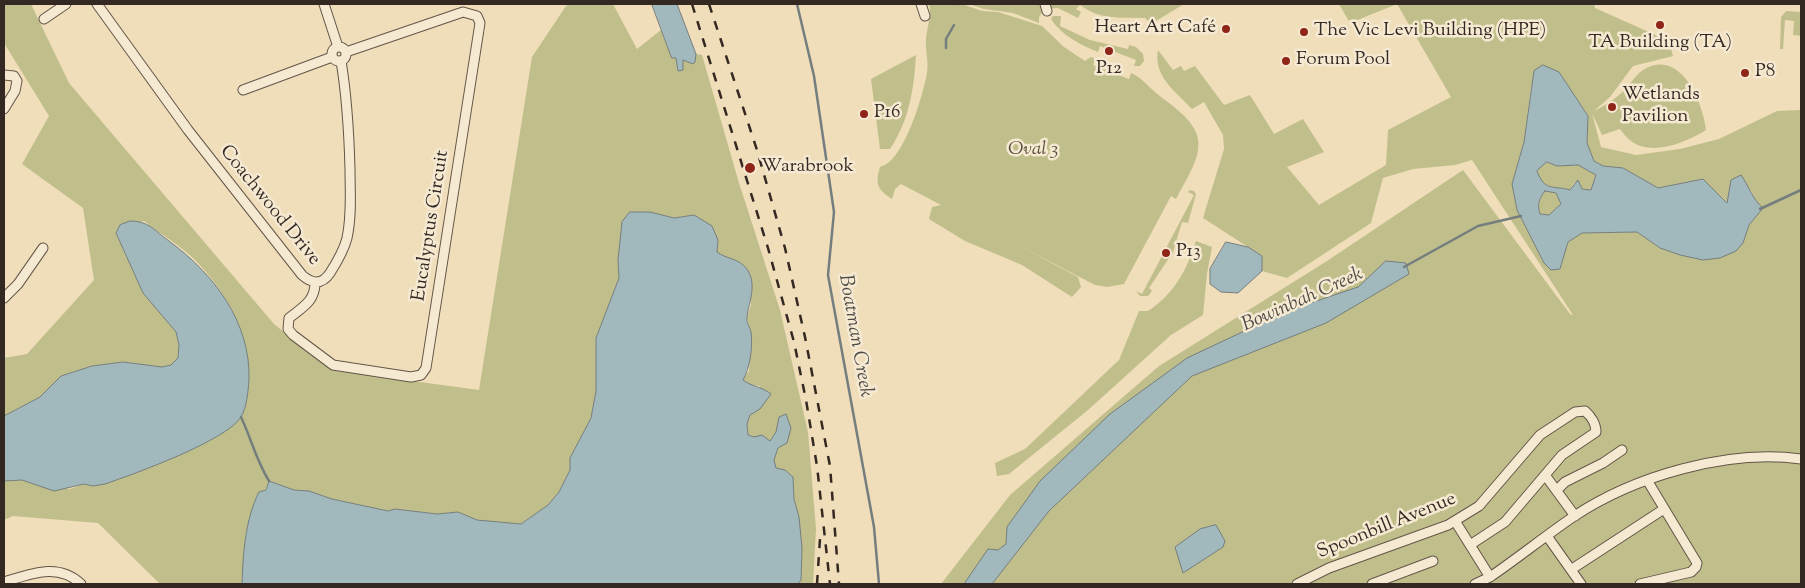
<!DOCTYPE html>
<html>
<head>
<meta charset="utf-8">
<style>
  body { margin:0 }
  #map { position:relative; width:1805px; height:588px; overflow:hidden; background:#f0ddba; font-family:"Sorts Mill Goudy",serif }
  canvas { display:block }
  .frame { position:absolute; inset:0; border:5px solid #342822; pointer-events:none }
</style>
</head>
<body>
<div id="map">
<canvas width="1805" height="588"></canvas>
<div class="frame"></div>
</div>
<script>
const c = document.querySelector('canvas').getContext('2d');
c.lineJoin = 'round';
function fillPath(path, color) {
  c.fillStyle = color;
  c.fill(path, 'evenodd');
}
function trace(path, color, width, dash) {
  c.strokeStyle = color;
  c.lineWidth = width;
  c.lineCap = dash ? 'butt' : 'round';
  c.setLineDash(dash || []);
  c.stroke(path);
}
function write(font, color, halo, rows, align = 'center') {
  c.font = font + ' "Sorts Mill Goudy",serif';
  c.lineWidth = 5;
  c.setLineDash([]);
  c.textBaseline = 'middle';
  c.strokeStyle = halo;
  c.fillStyle = color;
  for (const [text, x, y, turn = 0] of rows) {
    c.save();
    c.translate(x, y);
    c.rotate((+turn || 0) * Math.PI / 180);
    c.textAlign = isNaN(turn) ? turn : align;
    if (halo) c.strokeText(text, 0, 0);
    c.fillText(text, 0, 0);
    c.restore();
  }
}
const green = new Path2D(`
  M4 4H31L69 83 274 324 331 370 479 390 532 57 566 6 569 4H613L637 49 661 30 672 57 695 62 696 54 702 55 739 183 780 310 808 432 816 529 813 584H798L801 580 799 517 794 499 793 477 785 470 775 468 774 460 786 414 779 417 776 432 770 441 748 435 747 424 750 415 760 409V386L750 385 742 380 749 371 751 332 747 318 751 305 746 269C736 260 727 259 717 252L718 240 694 215 674 218 650 212 622 222 618 260 619 278 596 338V391L591 418 570 458V470L559 492 548 505 521 524 477 520 458 512 437 514 395 509 388 511 332 499 309 491 294 490 269 481 246 532 242 584H160L98 523 13 516 4 520V481L22 480 70 489 84 484 93 486 216 436C224 431 234 426 240 417 246 409 248 394 248 384 251 336 227 292 193 258 178 244 159 233 144 221L116 233 143 293 176 332 179 345 178 358 171 365 162 367 123 362 92 366 61 376 40 397 4 416V358L27 354 94 280 83 208 22 164 49 116 4 43Z
  M929 4H962L982 11 998 12 1042 26 1064 47 1085 61 1091 57 1095 59 1093 65 1129 79 1131 73C1142 77 1151 90 1161 97 1213 134 1204 149 1176 199L1171 196 1124 284 1107 287 1095 285 1016 244 1078 277 1081 287 1072 297 1022 265 965 241 929 219 932 207 941 205 901 184 895 189 892 199C877 189 875 184 880 167 904 162 923 95 927 73 929 62 925 50 926 38 927 28 932 14 929 4Z
  M969 4H1184L1151 24 1145 18C1119 17 1103 21 1080 5L1076 9 1081 12 1078 18 1058 8 1044 9 1039 17V23L1013 13 984 9Z
  M1339 4H1594L1595 8 1669 41 1673 56 1633 66 1610 97 1594 111C1602 107 1612 101 1619 95 1629 87 1633 77 1643 70 1680 47 1703 102 1706 130 1687 142 1652 157 1631 141 1627 138 1623 133 1620 129L1602 135 1592 113 1601 147 1636 155 1680 149 1719 139 1777 111 1801 110V584H941L1010 495 1159 366 1327 261 1463 170 1570 314 1573 315 1472 160 1455 165 1413 169 1383 178 1371 223 1287 278 1262 271V256L1203 218 1224 149 1223 135 1204 102 1192 109C1175 91 1153 76 1158 50L1173 70 1181 66 1184 71 1195 66 1224 105 1250 95 1274 134 1303 119 1324 152 1287 167 1319 205 1386 165 1388 130 1451 97 1397 4 1350 23ZM1559 72 1588 116 1587 143 1594 161 1603 166 1623 168 1658 188 1703 179 1728 203 1751 190 1754 201 1762 208 1749 225 1743 243 1703 260 1660 248 1637 232 1582 233 1568 242 1560 268 1544 263 1517 210 1512 184 1524 142 1531 88Z
  M1786 11 1801 12V36L1793 35 1794 21 1785 20 1783 49H1780L1781 17Z
  M1053 16H1061L1060 26 1090 40 1128 49 1129 45 1136 47 1143 54 1144 61 1140 66H1134L1136 60 1100 46 1098 52C1081 45 1061 35 1051 19Z
  M916 55C914 89 909 121 890 149H880L871 79Z
  M1547 162 1557 166 1578 165 1597 175 1591 190 1582 189 1574 183 1570 190C1552 185 1545 192 1536 171Z
  M1190 190 1194 191 1196 194 1188 223 1182 222 1173 252 1149 288 1152 291 1148 296H1140L1136 291 1142 294 1194 195 1188 192Z
  M1545 191 1556 193 1561 204 1549 215 1540 214C1537 204 1539 199 1545 191Z
  M1196 241 1212 247 1207 274 1203 315 1171 335 1088 410 1009 474 997 476 995 463 1025 449 1119 360 1139 311H1148C1174 294 1187 270 1196 241Z`);
const water = new Path2D(`
  M652 4H677L696 54 695 62 693 64 683 60V70L678 71 676 58H672Z
  M1543 65 1559 72 1588 116 1587 143 1594 161 1603 166 1623 168 1658 188 1703 179 1727 203 1731 180 1741 175C1749 186 1752 199 1763 208L1749 225 1743 243 1736 251 1720 258 1703 260 1680 255 1660 248 1637 232 1582 233 1568 242 1560 269 1551 270 1544 263 1517 210 1512 184 1524 142 1534 71ZM1547 162 1557 166 1578 165 1596 175 1591 190 1582 189 1578 180 1570 190C1552 185 1545 192 1537 171ZM1545 191 1556 193 1561 204 1549 215 1540 214C1537 204 1539 199 1545 191Z
  M630 212H650L674 218 694 215 712 226 718 240 717 252C726 259 738 258 746 268 758 283 749 301 747 317 746 322 750 327 751 332 753 347 750 368 743 380 752 387 761 386 771 394L760 409 750 415 747 424 748 435 754 437 762 435 770 441 776 432 779 417 786 414 791 428 787 443 778 448 774 460 776 468 785 470 793 477 794 499 799 517 802 548 801 580 798 584H242C243 554 245 520 259 492L266 490 269 481 294 490 309 491 332 499 388 511 395 509 437 514 458 512 477 520 521 524 548 505 559 492 570 470V458L591 418 596 391V338L619 278 618 260 622 222Z
  M130 221C149 221 154 230 169 241 213 273 251 322 249 380 248 391 247 407 241 417 226 441 134 474 105 484L93 486 84 484 54 491 22 480 4 481V416L40 397 61 376 92 366 123 362 162 367 171 365 178 358 179 345 176 332 143 293 116 233 120 225Z
  M1226 242 1248 247 1262 256V271L1238 293 1221 292 1210 284V269Z
  M1386 261 1406 263 1409 274 1326 323 1192 376 1049 511 992 584H964L988 549 998 550 1006 544 1007 527 1040 481 1110 414 1187 358 1287 311 1358 287Z
  M1216 525 1225 541 1223 547 1183 573 1175 547 1200 529Z`);
const stream = new Path2D(`
  M797 4 814 76 834 212 828 275 874 527 879 584
  M957 4H958
  M946 48V39L954 25
  M1760 209 1801 190
  M1404 267 1478 226 1521 216
  M241 417C251 438 256 460 269 481`);
const street = new Path2D(`
  M97 4 188 130 302 275C312 284 322 285 330 273 337 262 344 250 347 238 352 215 350 192 350 169 349 132 347 97 341 61
  M324 4 338 47
  M921 4 925 16
  M1045 4 1047 11
  M44 19 66 4
  M332 54a7 7 0 1 1 14 0a7 7 0 1 1-14 0Z
  M4 75 14 76 17 81 15 91 4 109
  M243 90 332 57
  M315 283C315 301 303 307 289 318L288 329 293 335 333 365 411 377 421 375 426 368 480 23 477 16 463 12 346 52
  M4 298 18 284 43 248
  M1545 475 1575 516
  M1558 489 1565 482 1603 463 1622 450
  M1455 521 1490 577
  M1547 536 1581 584
  M1572 569 1664 509
  M4 582C31 574 58 562 81 584
  M1297 584 1329 568 1448 525 1479 506 1540 435 1575 412 1585 411C1591 416 1596 424 1596 432L1562 455 1505 522 1470 545
  M1372 584 1433 561
  M1475 584 1490 577C1518 558 1545 536 1573 517 1634 476 1728 449 1801 459
  M1640 584 1691 572 1696 567 1697 563 1647 480`);
const rail = new Path2D(`
  M692 4 768 248 794 342 806 400 817 466 830 584
  M709 4 757 150 785 248 805 337 830 466 839 584
  M817 584 820 539`);
const markers = [
  [1660,25,5,"#8f2418"],
  [1226,29,5,"#8f2418"],
  [1304,32,5,"#8f2418"],
  [1109,51,5,"#8f2418"],
  [1286,61,5,"#8f2418"],
  [1745,73,5,"#8f2418"],
  [1612,107,5,"#8f2418"],
  [864,114,5,"#8f2418"],
  [750,168,6,"#8f2418"],
  [1166,253,5,"#8f2418"]
];
const poiNames = [
  ["Heart Art Café",1216,29,"right"],
  ["The Vic Levi Building (HPE)",1314,32],
  ["TA Building (TA)",1660,44,"center"],
  ["Forum Pool",1296,61],
  ["P12",1109,70,"center"],
  ["P8",1755,73],
  ["Wetlands",1622,96],
  ["Pavilion",1622,118],
  ["P16",874,114],
  ["Warabrook",761,168],
  ["P13",1176,253]
];
const parkNames = [
  ["Oval 3",1033,151]
];
const streetNames = [
  ["Coachwood Drive",269,206,51],
  ["Eucalyptus Circuit",432,226,-81],
  ["Spoonbill Avenue",1387,527,-22]
];
const waterNames = [
  ["Bowinbah Creek",1303,301,-24],
  ["Boatman Creek",854,336,80]
];
fillPath(green, '#c0bf8b');
fillPath(water, '#a1b8bc');
trace(water, '#757e7e', 1);
trace(stream, '#757e7e', 2.5);
trace(street, '#635548', 11);
trace(street, '#f5e9d2', 9);
trace(rail, '#342822', 2.5, [9, 9]);
for (const [x, y, r, color] of markers) {
  const dot = new Path2D();
  dot.arc(x, y, r, 0, 2 * Math.PI);
  c.fillStyle = color;
  c.fill(dot);
  trace(dot, '#f5e9d2', 2);
}
write('19px', '#342822', '#f5e9d2', poiNames, 'left');
write('italic 19px', '#574e3c', '#f5e9d2', parkNames);
write('19px', '#342822', '#f5e9d2', streetNames);
write('italic 20px', '#4f4c48', '#f5e9d2', waterNames);
</script>
</body>
</html>
